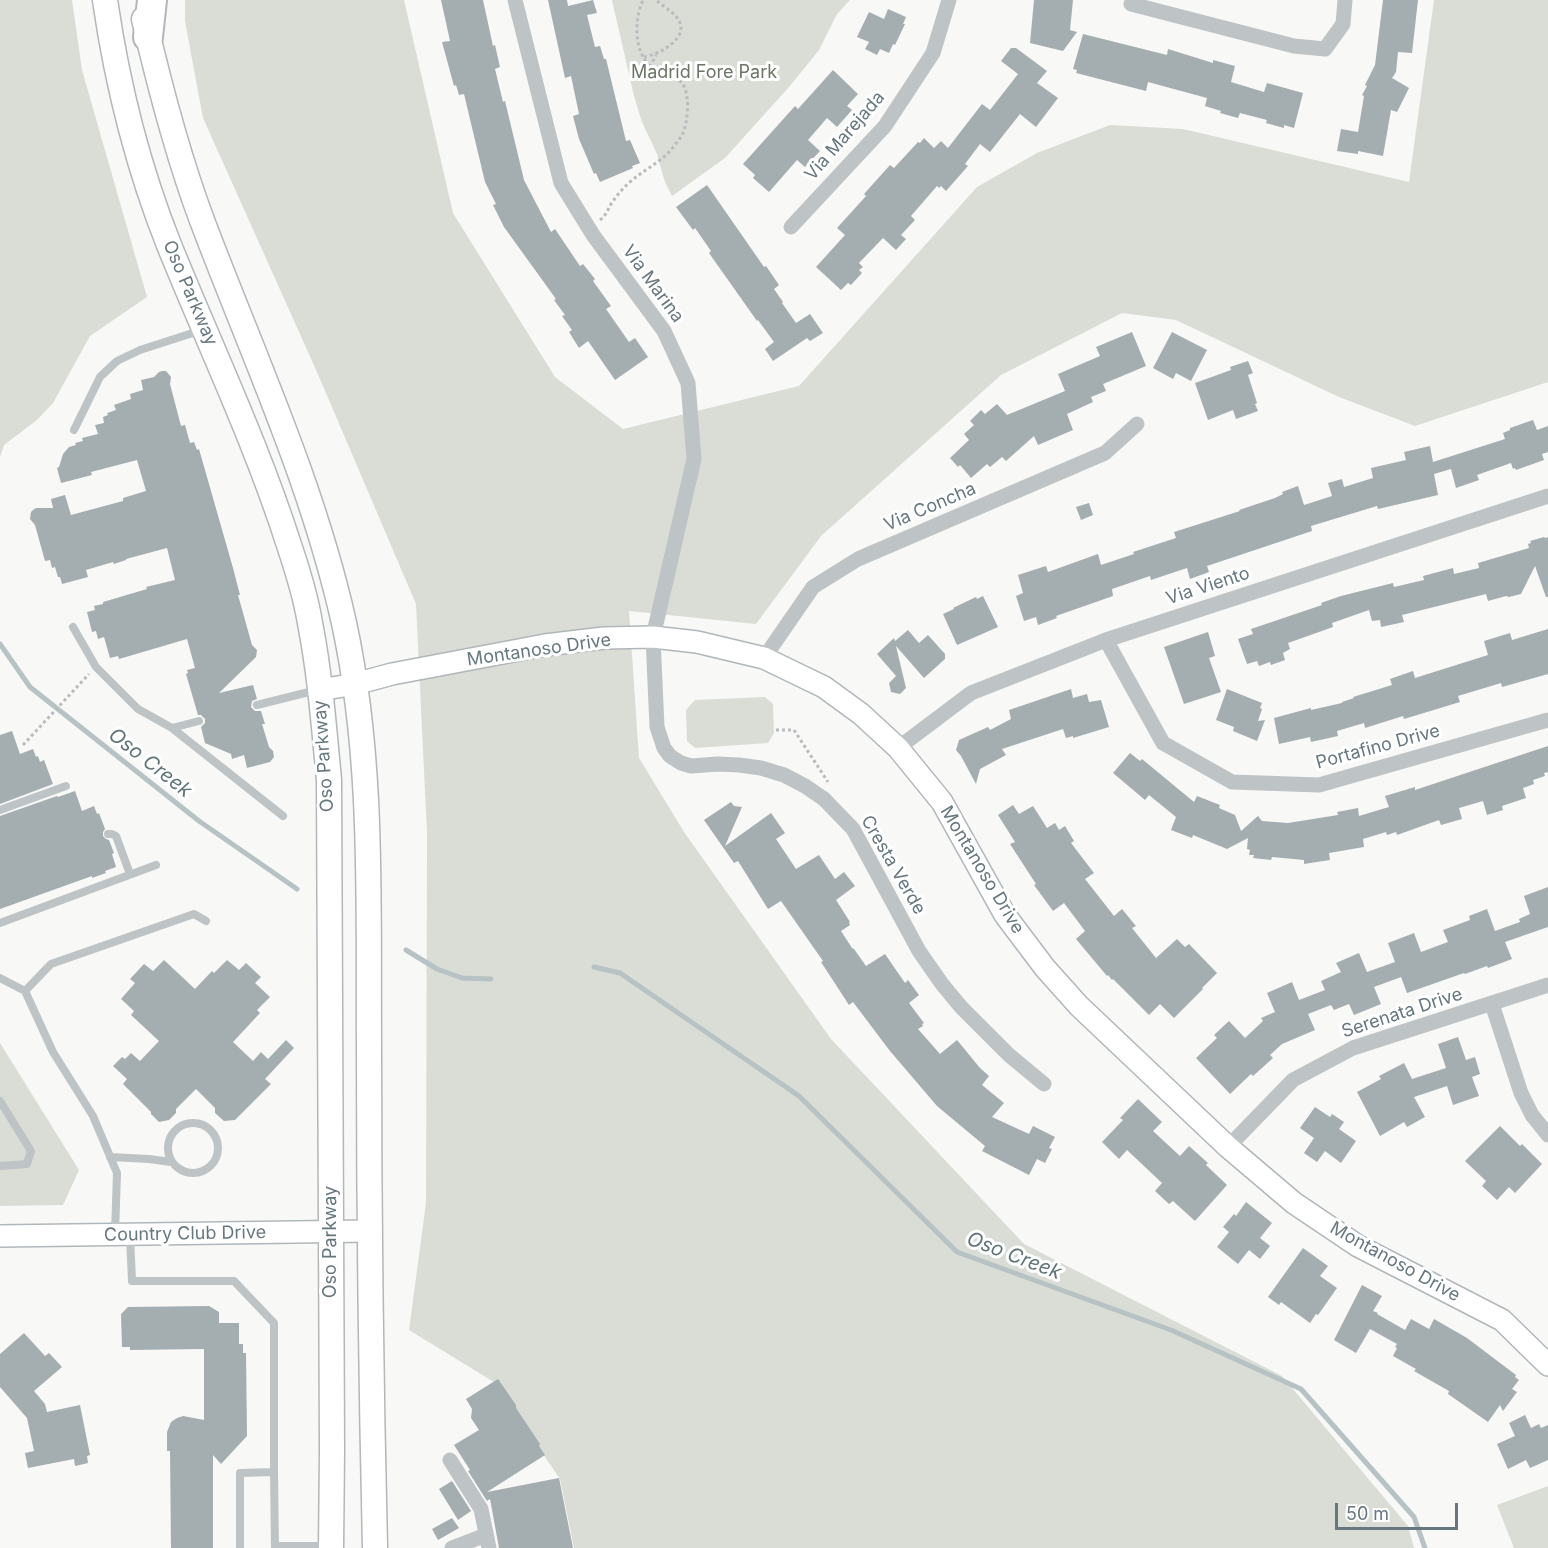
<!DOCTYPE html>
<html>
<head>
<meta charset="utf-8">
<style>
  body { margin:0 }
  #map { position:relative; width:1548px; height:1548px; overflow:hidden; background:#f8f8f6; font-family:Inter,sans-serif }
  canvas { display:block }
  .scale { position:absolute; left:1335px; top:1503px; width:123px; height:27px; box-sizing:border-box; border:3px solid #66777e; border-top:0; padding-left:8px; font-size:18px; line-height:21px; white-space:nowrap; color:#66777e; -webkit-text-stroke:4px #fff; paint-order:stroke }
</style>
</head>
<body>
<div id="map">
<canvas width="1548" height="1548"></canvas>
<div class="scale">50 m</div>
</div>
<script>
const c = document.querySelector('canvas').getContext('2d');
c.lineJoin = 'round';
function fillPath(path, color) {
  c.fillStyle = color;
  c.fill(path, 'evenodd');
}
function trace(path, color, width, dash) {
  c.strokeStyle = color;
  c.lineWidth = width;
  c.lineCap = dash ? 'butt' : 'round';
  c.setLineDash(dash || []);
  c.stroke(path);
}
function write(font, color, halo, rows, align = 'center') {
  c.font = font + ' Inter,sans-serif';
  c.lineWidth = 6;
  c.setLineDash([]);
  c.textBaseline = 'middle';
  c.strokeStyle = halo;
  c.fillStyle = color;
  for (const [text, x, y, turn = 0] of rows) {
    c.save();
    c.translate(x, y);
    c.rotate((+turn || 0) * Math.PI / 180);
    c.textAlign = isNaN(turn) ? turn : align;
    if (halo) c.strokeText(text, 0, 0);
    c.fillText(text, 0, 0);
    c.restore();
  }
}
const green = new Path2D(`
  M0 0H72L82 70 147 297 90 336 53 403 37 420 4 445 0 457Z
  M185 0H404L453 213 555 377 623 429 799 386 977 187 1037 153 1110 125 1183 129 1409 182 1434 0H1548V382L1415 426 1339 397 1176 320 1122 313 1001 375 821 536 756 624 629 611 639 758 684 832 831 1039 1024 1244 1282 1376 1408 1526 1414 1548H574L560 1479 494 1382 409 1330 426 1203 427 833 416 604 317 372 203 118 185 21Z
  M612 0H850L837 14 819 50 789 87 725 158 672 196 665 182 657 154 642 122 634 96Z
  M765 697 773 704 774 733 768 743 695 748 687 741 686 710 695 700Z
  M0 1043 79 1170 63 1205 0 1206Z
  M1548 1486V1548H1514L1497 1505Z`);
const stream = new Path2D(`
  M0 644 30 687 199 821 297 889
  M406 950 437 969 462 978 491 979
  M594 967 620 973 799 1096 957 1252 1171 1330 1301 1389 1414 1517 1425 1548`);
const building = new Path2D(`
  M441 0H483L493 46 495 45 500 67 495 69 503 102 505 101 524 180 551 232 555 229 580 266 583 264 595 279 593 281 611 306 606 309 629 342 635 338 648 357 615 380 588 341 579 348 569 332 572 330 562 316 565 315 554 300 556 299 504 227 493 205 496 204 485 182 464 94 459 95 456 85 454 86 442 42 450 41Z
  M548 0H567L568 6 593 0 597 13 587 15 595 47 600 46 604 59H606L626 141 630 140 640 163 632 166 633 168 600 182 596 173 594 174 579 139 573 116 579 114 571 76 565 78Z
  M1034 0H1073L1070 30 1077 32 1063 51 1030 43Z
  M1383 0H1418L1412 53 1398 52 1396 72 1392 78 1409 88 1397 112 1391 110 1383 156 1358 151V154L1337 151 1341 129 1358 132 1364 96 1362 95 1367 86 1365 85 1375 65Z
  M888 9 906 17 903 24H905L895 45 893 44 889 53 880 49 877 55 865 49 869 42 857 37 869 12 884 19Z
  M1083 34 1167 55 1168 49 1213 63V60L1235 66 1231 82 1264 92 1267 83 1303 93 1294 128 1284 125V128L1266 123 1267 120 1240 113 1238 118 1220 113 1221 111 1205 106 1207 98 1148 82 1146 91 1076 73 1077 70 1073 69Z
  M1011 48H1016L1047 71 1037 83 1058 98 1036 127 1020 114 990 152 980 144 965 164 968 166 946 191 941 186 939 188 937 186 911 216 915 220 901 235 906 239 896 250 883 238 859 263 863 267 859 270 862 273 851 285 848 283 841 290 816 267 845 235 837 228 866 196 864 194 890 165 894 168 918 142 920 143 924 138 934 148 941 141 948 148 982 104 990 110 1018 74 1001 61Z
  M833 70 858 94 847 106 852 110 837 127 827 118 808 140 820 151 805 167 797 160 769 192 753 178 755 175 743 164 795 106 798 109Z
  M707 185 764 267 766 266 779 285 774 289 783 302 782 303 796 323 810 314 823 333 810 341 807 338 773 361 765 349 774 342 758 320 757 321 709 253 711 251 695 228 693 230 676 207Z
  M1132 332 1146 366 1103 384 1106 391 1091 397 1093 402 1067 414 1073 430 1038 445 1034 436 1006 461 1002 457 990 467 987 464 971 478 960 465 958 467 950 458 969 440 964 434 974 425 970 421 981 410 985 414 997 404 1007 415 1065 391 1058 374 1100 356 1096 347Z
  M1172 332 1207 350 1191 381 1176 373 1173 379 1153 368Z
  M1248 361 1253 373 1248 375 1257 403 1255 404 1258 411 1236 419 1233 410 1208 420 1195 383 1231 370 1230 367Z
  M162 371H166L171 377 170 384 181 426 185 425 190 443 194 442 197 450 199 449 233 568 240 595H238L252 645 257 650 256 657 219 693 253 685 257 699 252 701 251 707 255 711H261L265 724H262L269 747 273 751 274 757 270 762 247 768 244 755 232 759 231 754 205 743 201 727 205 723V719L201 715H198L186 674 188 673 187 670 195 668 187 639 119 659 118 656 110 658 104 637 98 639 96 631 92 632 87 612 95 610 94 606 103 604V602L147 589 146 587 175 580 167 548 126 559V560L114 564 113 562 86 570 88 577 62 584 60 577H58L55 567 52 568 50 560 45 561 35 525 30 519 31 512 33 510 36 508H53L51 499 65 495 71 515 123 501V498L146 491 137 460 91 472 92 475 61 483 57 468 59 467 63 454 69 447 76 445 75 443 83 441 82 438 98 434 95 425 104 423 103 417 108 415 107 413 116 410 114 405 131 399 130 394 143 390 141 380 154 377 159 372Z
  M1533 420 1537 430 1548 426V452L1542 454 1544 460 1516 470 1515 468 1513 469 1511 463 1477 475 1479 480 1456 488 1451 469 1434 474 1438 495 1378 509 1377 506 1311 526 1312 531 1207 566 1209 572 1190 579 1187 568 1151 580 1150 576 1112 589 1113 596 1056 616 1057 618 1038 625 1036 617 1024 621 1016 596 1023 593 1018 575 1046 566 1048 572 1098 554 1101 565 1134 554 1133 552 1176 538 1174 532 1240 511 1239 510 1275 498 1283 494 1282 492 1298 486 1304 505 1332 496 1328 483 1342 479 1344 487 1373 478 1371 468 1406 460 1404 452 1430 446 1433 462 1505 439 1503 433 1510 430V428Z
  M1089 503 1093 515 1081 520 1076 507Z
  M1544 537 1545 538 1548 537V597H1546L1535 566 1521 594 1509 597 1506 596 1488 601 1486 594 1402 615 1404 622 1381 627 1380 620 1372 621 1369 610 1332 623 1333 627 1288 643 1290 649 1283 653 1285 660 1271 665 1270 662 1259 666 1257 661 1247 664 1238 639 1253 634 1251 629 1322 605 1321 603 1341 596 1393 583 1394 587 1424 580 1423 576 1453 568 1454 574 1479 568 1478 563 1529 548 1528 544 1531 543 1530 541Z
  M983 596 998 627 957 645 943 614 954 609 953 608 976 597 977 599Z
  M1548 629V674L1502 687 1501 683 1458 696 1460 702 1404 719 1403 716 1365 728 1364 723 1337 731 1338 736 1311 742 1310 737 1279 744 1274 718 1311 708V710L1342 703V702L1354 698 1353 697 1392 685 1390 679 1413 671 1415 678 1488 655 1484 641 1510 633 1512 640Z
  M908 630 919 643 928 635 945 654V659L924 678 896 646 906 688 900 694 891 692 889 683 896 676 877 654 894 638 895 641Z
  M1208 632 1215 656 1209 658 1221 692 1184 704 1164 647Z
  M1071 689 1073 698 1087 694 1089 702 1101 700 1109 727 1073 738V736L1066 738 1063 729 1002 749 1006 755 980 769 976 784 961 756 956 750 959 740 988 727 990 730 1011 719 1009 710Z
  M1227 689 1262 703 1260 708 1262 709 1258 721 1265 720 1257 741 1233 731 1234 727 1216 720Z
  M12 731 20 754 33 749 36 757 38 756 40 762 44 760 53 784 0 804V735Z
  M1548 746V772L1544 773 1545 776 1533 780 1534 784 1523 788 1526 798 1502 806 1503 810 1487 815 1483 801 1459 808 1462 819 1441 825 1439 820 1397 835 1396 832 1387 835 1386 832 1363 839 1364 847 1329 853 1330 860 1304 864V860L1272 857 1271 860 1253 858 1254 855H1249L1250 850 1247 849 1248 838 1227 849 1193 835 1192 838 1171 830 1176 817 1149 795 1145 800 1113 773 1130 753 1140 761 1142 759 1194 802 1197 796 1220 805 1219 808 1235 815 1241 831 1258 816 1262 821 1288 823 1338 815 1337 812 1358 808 1359 816 1389 807 1385 796 1415 787V790Z
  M75 791 82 811 94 806 97 814 99 813 105 829 103 832V836L106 839 109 840 114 853 112 854 116 867 105 871 106 873 92 878V876L0 909V816L57 796 58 797Z
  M731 802 734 806 742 807 725 846 771 813 785 833 776 839 796 869 819 855 835 879 844 872 855 886 836 900 850 922H849L850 925 841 931 852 948 854 949 866 966 885 954 905 983 908 980 919 995 909 1003 924 1023 922 1024 923 1026 918 1029 940 1054 957 1040 980 1068 989 1076 982 1085 1004 1103 992 1117 1029 1134 1033 1126 1055 1137 1049 1148 1052 1149 1045 1163 1037 1159 1029 1175 982 1151 985 1146 937 1106 890 1051 853 1002 849 1005 821 962 823 961 781 901 768 909 738 861 734 863 704 820Z
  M1013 805 1019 814 1033 806 1047 828 1055 823 1059 830 1065 826 1074 841 1071 843 1094 873 1085 879 1114 916 1122 909 1136 926 1132 928 1156 958 1177 939 1185 947 1189 944 1217 973 1202 988 1203 989 1174 1018 1160 1004 1149 1015 1113 979 1112 980 1108 975 1107 976 1076 939 1085 931 1064 903 1053 911 1034 885 1036 884 1010 844 1015 842 998 815Z
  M1548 887V927L1505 942 1512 959 1488 968 1487 966 1465 974 1464 973 1407 993 1401 977 1374 987 1381 1004 1354 1015 1349 1004 1334 1010 1331 1005 1308 1014 1315 1030 1282 1044 1270 1055 1273 1058 1253 1076 1251 1074 1230 1094 1196 1058 1217 1038 1214 1035 1229 1021 1245 1038 1263 1021 1261 1018 1275 1012 1267 993 1292 982 1299 1000 1325 990 1321 981 1341 972 1336 963 1359 953 1367 972 1395 962 1388 943 1414 933 1421 952 1448 942 1443 930 1470 920 1469 916 1487 909 1495 931 1520 922 1519 919 1530 914 1524 896Z
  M164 960 195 989 212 971 214 973 227 960 239 970 246 963 261 977 255 983 270 997 257 1010 260 1013 233 1042 253 1061 261 1052 268 1059 286 1040 294 1048 265 1079 271 1084 235 1120 224 1121 215 1113V1108L196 1089 176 1109V1113L169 1120 159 1122 151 1114V1112L123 1084 127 1079 113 1066 122 1057 125 1059 131 1053 140 1061 159 1041 131 1015 134 1011 121 999 135 983 130 979 144 964 153 971Z
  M1458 1037 1466 1060 1475 1057 1480 1074 1472 1077 1479 1096 1453 1105 1447 1086 1414 1097 1425 1117 1407 1127 1404 1122 1380 1136 1357 1092 1381 1079 1379 1076 1404 1063 1412 1079 1446 1068 1438 1044Z
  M1138 1099 1162 1122 1153 1131 1180 1156 1189 1146 1208 1163 1206 1165 1227 1185 1195 1221 1173 1201 1169 1204 1155 1191 1162 1183 1127 1150 1119 1159 1102 1142 1123 1120 1120 1118Z
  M1315 1107 1330 1117 1332 1114 1344 1122 1339 1129 1356 1141 1341 1163 1325 1151 1317 1162 1304 1153 1314 1138 1300 1128Z
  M1500 1126 1520 1146 1522 1144 1542 1164 1515 1193 1509 1187 1497 1200 1482 1186 1486 1181 1465 1161Z
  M1246 1202 1272 1223 1260 1238 1270 1246 1260 1259 1249 1250 1238 1264 1217 1247 1229 1232 1223 1227 1234 1214 1236 1216Z
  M1303 1248 1328 1266 1320 1276 1337 1288 1318 1315 1316 1314 1310 1323 1281 1302 1279 1305 1268 1297Z
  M1362 1285 1382 1296 1373 1311 1378 1313 1377 1314 1405 1330 1411 1319 1429 1329 1434 1319 1467 1338 1516 1375 1515 1377 1519 1380 1512 1389 1517 1392 1503 1411 1500 1405 1488 1422 1448 1394 1449 1391 1414 1371 1416 1369 1393 1356 1397 1348 1395 1347 1397 1344 1370 1329 1356 1353 1334 1340Z
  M209 1306 219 1312V1323H239V1344H243V1353H246L247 1436 221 1464 213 1455V1548H171L170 1451H167V1432L171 1422 177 1418 183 1416 204 1420V1349L130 1350V1347H122L121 1314 128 1307Z
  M24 1333 45 1356 49 1353 62 1367 34 1391 45 1404 47 1412 80 1405 90 1455 87 1456 88 1463 75 1466 74 1459 28 1468 25 1453 34 1451 27 1418 0 1387V1354Z
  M498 1379 516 1405V1408L540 1444 539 1446 545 1455 487 1492 559 1478 573 1548H499L490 1499 487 1501 468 1471 470 1470 454 1445 479 1430 471 1418 472 1409 466 1399Z
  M1525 1415 1531 1428 1539 1424 1541 1428 1548 1425V1460L1530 1468 1526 1460 1508 1469 1497 1444 1515 1436 1509 1423Z
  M452 1481 471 1511 458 1520 439 1489Z
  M452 1518 459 1528 438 1540 432 1529Z`);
const path = new Path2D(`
  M644 57C658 55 691 38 678 19 673 12 663 6 656 0
  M650 67 656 55
  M600 220C607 215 608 208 613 201 618 194 624 187 631 181 644 170 659 163 671 150 675 145 679 140 682 135 688 124 691 92 681 82 675 75 663 76 656 71 634 58 633 21 643 0
  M776 730H794L828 782
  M23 745 89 674`);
const lane = new Path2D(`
  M74 430 100 377 117 361 140 350 202 330
  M73 627 96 667 138 709 172 728 283 816
  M257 705 317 690
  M172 728 199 721
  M0 810 66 786
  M108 834H112L116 836 130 874
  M0 923 156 865
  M0 978 25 991 53 1052 93 1116 117 1173 115 1233
  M25 991 51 964 194 914 206 921
  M0 1101 31 1151 27 1164 0 1166
  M168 1148a25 25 0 1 1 50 0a25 25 0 1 1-50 0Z
  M110 1157 149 1159 171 1162
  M130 1236 132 1281H234L274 1323V1472
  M275 1546H327
  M240 1548V1473L274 1472 275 1548`);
const street = new Path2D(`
  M515 0 561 183 593 235 664 331 688 383 694 459 653 637 657 727 664 748 670 756 681 763 691 766 718 764 739 765 761 768 784 775 805 786 824 799 853 829 919 951 942 984 961 1007 1009 1055 1044 1084
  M1131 4 1294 46 1325 49 1343 24 1345 0
  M791 227 885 126 933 53 949 0
  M1106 640 1163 743 1232 782 1319 785 1548 720
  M764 658 813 587 858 559 1105 453 1137 424
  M898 748 971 693 1106 640 1548 496
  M1492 1004 1521 1093 1532 1115 1548 1135
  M1228 1147 1293 1080 1353 1048 1548 985
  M450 1460 481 1509 489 1548
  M452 1548 486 1535`);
const secondary = new Path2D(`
  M320 690 355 684 392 674 545 645 604 638 653 637 697 642 764 658 824 687 861 714 898 748 942 802 1005 915 1045 968 1079 1006 1228 1147 1294 1203 1358 1246 1502 1320 1548 1365
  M0 1236 369 1231`);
const primary = new Path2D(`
  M105 0C117 83 138 167 169 245 210 346 257 444 290 548 298 572 306 598 310 623 320 674 324 728 329 780L332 1451 331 1548
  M144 19C160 88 178 157 203 223 253 355 313 484 344 623 374 761 368 904 369 1045 369 1213 371 1380 375 1548`);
const highway = new Path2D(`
  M148 37 152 0`);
const parkNames = [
  ["Madrid Fore Park",704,73]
];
const streetNames = [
  ["Via Marejada",845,136,-49],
  ["Via Marina",653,284,54],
  ["Oso Parkway",190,293,67],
  ["Via Concha",930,507,-23],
  ["Via Viento",1208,586,-18],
  ["Montanoso Drive",539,650,-8],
  ["Portafino Drive",1378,747,-15],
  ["Oso Parkway",324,756,-94],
  ["Cresta Verde",893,865,60],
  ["Montanoso Drive",982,870,59],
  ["Serenata Drive",1402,1013,-18],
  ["Country Club Drive",185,1234,-1],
  ["Oso Parkway",331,1242,-90],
  ["Montanoso Drive",1395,1262,29]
];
const waterNames = [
  ["Oso Creek",150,763,38],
  ["Oso Creek",1014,1256,21]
];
fillPath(green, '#d9ddd6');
trace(stream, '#b6c2c4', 5);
fillPath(building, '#a4adb0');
trace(secondary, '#b0b7ba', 24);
trace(primary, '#b2b7ba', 27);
trace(highway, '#b2b6b9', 32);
trace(path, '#b8bcbe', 3, [3, 3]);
trace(lane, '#bec3c5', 8);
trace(street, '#bec3c5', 15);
trace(secondary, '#fff', 21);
trace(primary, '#fff', 24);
trace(highway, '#fff', 28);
write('18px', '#6a7665', '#fff', parkNames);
write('18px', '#66777e', '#fff', streetNames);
write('italic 20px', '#617578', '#fff', waterNames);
</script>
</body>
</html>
